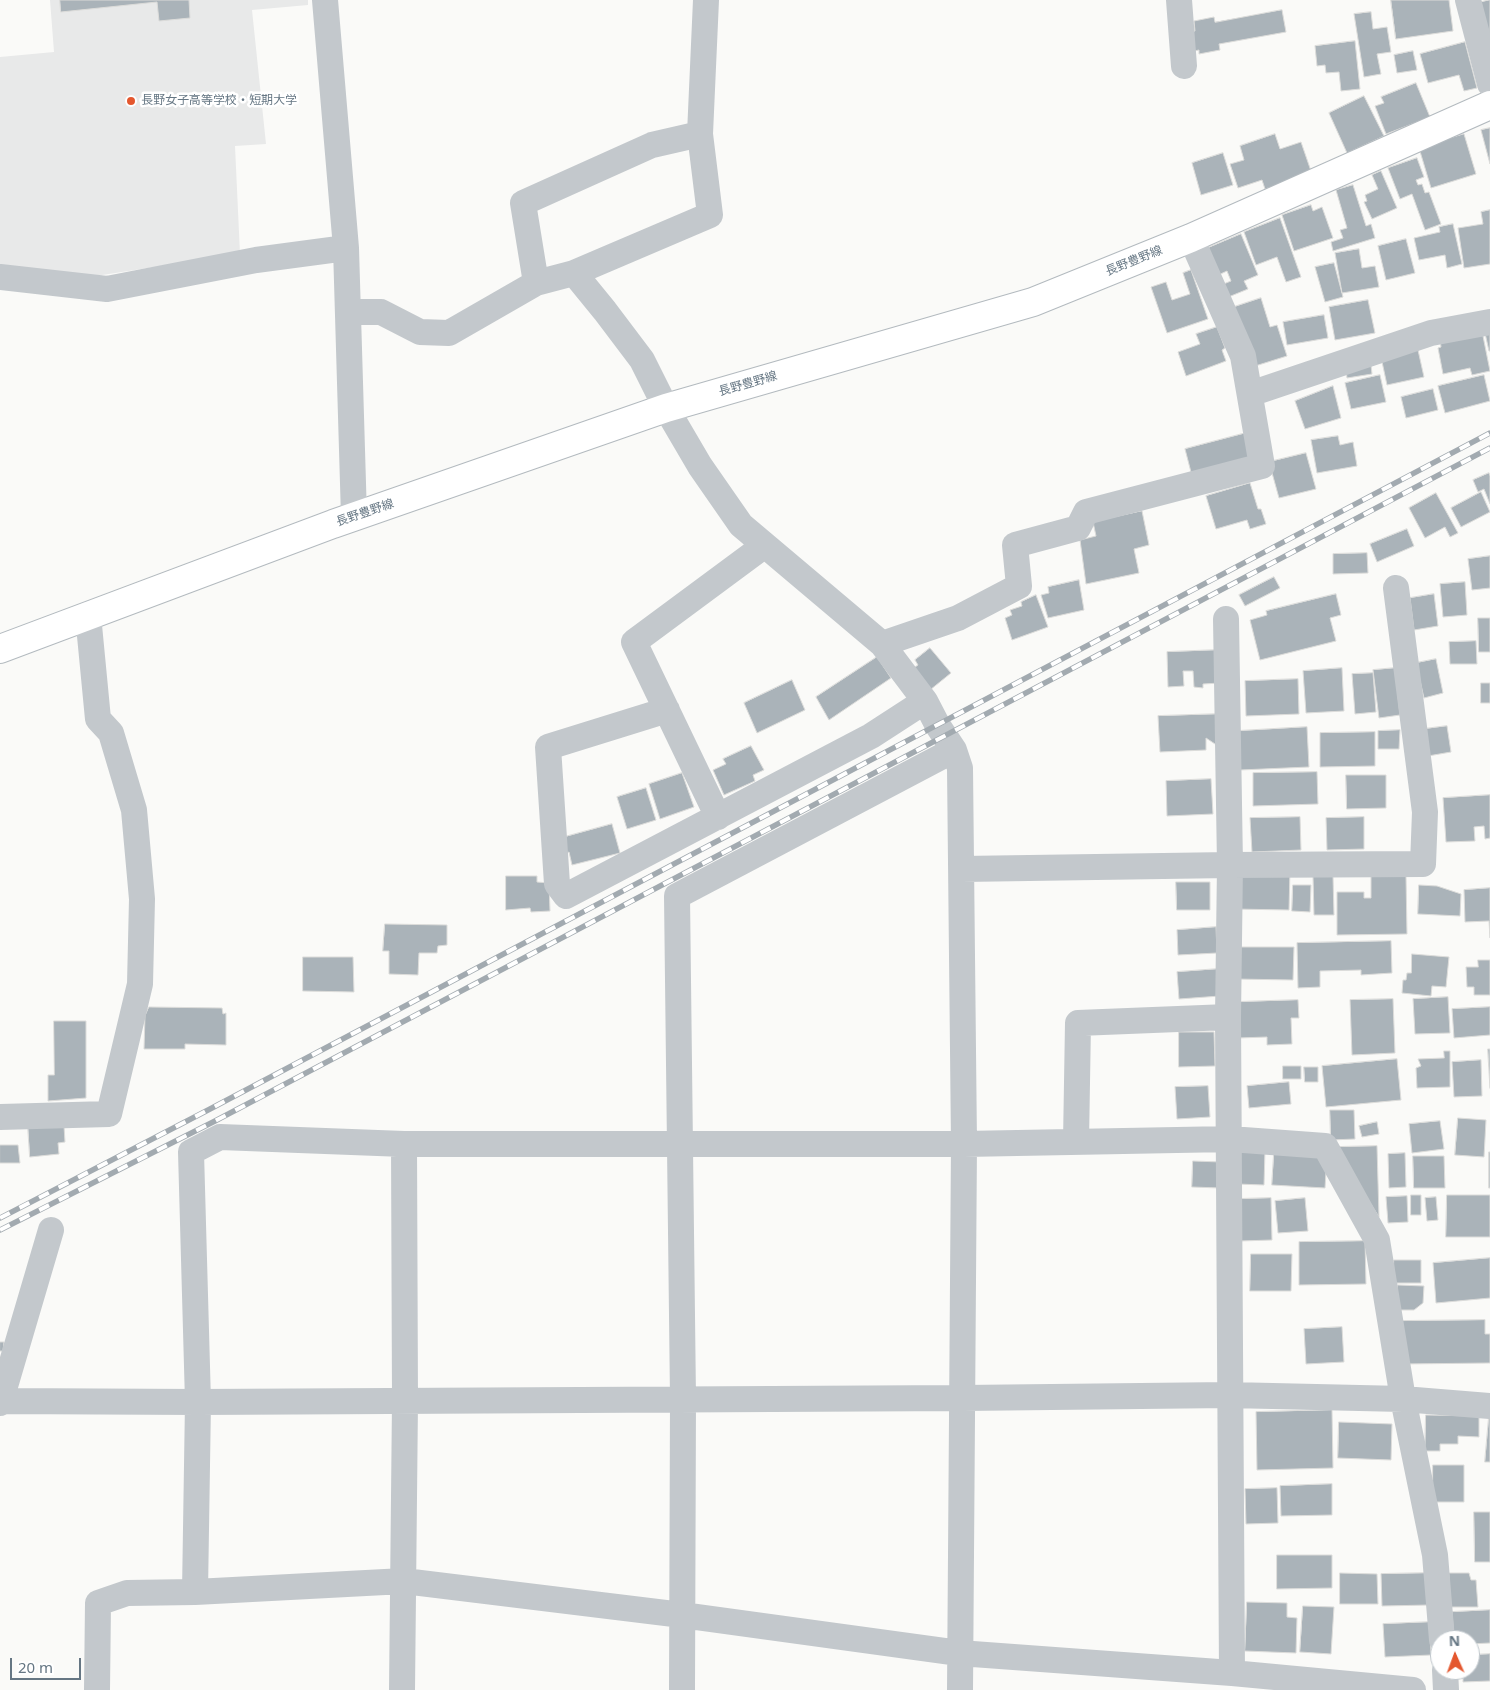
<!DOCTYPE html>
<html>
<head>
<meta charset="utf-8">
<style>
  body { margin:0 }
  #map { position:relative; width:1490px; height:1690px; overflow:hidden; background:#fafaf8; font-family:"Noto Sans",sans-serif }
  canvas { display:block }
  .north { position:absolute; left:1430px; top:1630px; width:50px; height:50px; box-sizing:border-box; background:#fff; border:1px solid #c1c8cd; border-radius:50%; rotate:358deg; font-size:14px; font-weight:700; line-height:20px; text-align:center; color:#657683 }
  .north::after { content:''; display:block; margin:auto; width:18px; height:22px; background:#e4572e; clip-path:polygon(50% 0,100% 100%,50% 72%,0 100%) }
  .scale { position:absolute; left:10px; top:1658px; width:71px; height:22px; box-sizing:border-box; border:2px solid #657683; border-top:0; padding-left:6px; font-size:15px; line-height:18px; white-space:nowrap; color:#657683; -webkit-text-stroke:4px #fff; paint-order:stroke }
</style>
</head>
<body>
<div id="map">
<canvas width="1490" height="1690"></canvas>
<div class="north">N</div>
<div class="scale">20 m</div>
</div>
<script>
const c = document.querySelector('canvas').getContext('2d');
c.lineJoin = 'round';
function fillPath(path, color) {
  c.fillStyle = color;
  c.fill(path, 'evenodd');
}
function trace(path, color, width, dash) {
  c.strokeStyle = color;
  c.lineWidth = width;
  c.lineCap = dash ? 'butt' : 'round';
  c.setLineDash(dash || []);
  c.stroke(path);
}
function write(font, color, halo, rows, align = 'center') {
  c.font = font + ' "Noto Sans","Noto Sans JP",sans-serif';
  c.lineWidth = 5;
  c.setLineDash([]);
  c.textBaseline = 'middle';
  c.strokeStyle = halo;
  c.fillStyle = color;
  for (const [text, x, y, turn = 0] of rows) {
    c.save();
    c.translate(x, y);
    c.rotate((+turn || 0) * Math.PI / 180);
    c.textAlign = isNaN(turn) ? turn : align;
    if (halo) c.strokeText(text, 0, 0);
    c.fillText(text, 0, 0);
    c.restore();
  }
}
const built = new Path2D(`
  M50 0H308V5L252 10 266 144 235 146 240 254 89 277 0 267V57L54 52Z`);
const building = new Path2D(`
  M60 0H189L190 18 159 21 157 2 61 12Z
  M1391 0H1449L1453 31 1396 39Z
  M1490 0V36L1477 3Z
  M1282 10 1286 32 1219 44 1220 50 1199 54V50L1194 51 1191 32 1195 31 1194 21 1214 17 1215 22Z
  M1371 12 1373 29 1387 27 1391 52 1377 54 1381 74 1364 77 1354 14Z
  M1355 41 1360 89 1341 91 1339 72 1326 73 1325 65 1317 66 1315 46Z
  M1465 42 1477 88 1464 91 1459 75 1428 83 1420 54Z
  M1413 51 1417 70 1397 73 1394 55Z
  M1416 83 1430 117 1386 134 1375 106 1384 103 1381 97Z
  M1364 96 1384 136 1347 153 1329 113Z
  M1490 128V164L1481 130Z
  M1275 134 1280 149 1301 142 1312 174 1265 189 1262 180 1238 188 1230 164 1244 160 1240 146Z
  M1464 134 1476 174 1431 188 1419 148Z
  M1223 153 1233 185 1201 195 1192 163Z
  M1417 158 1424 177 1416 180 1418 185 1422 184 1425 193 1429 192 1441 224 1425 230 1412 194 1400 199 1388 168Z
  M1381 171 1397 208 1372 219 1364 202 1367 201 1365 195 1378 189 1372 175Z
  M1353 185 1366 226 1371 224 1375 238 1333 251 1331 242 1343 238 1340 230 1347 228 1336 190Z
  M1311 205 1313 211 1322 207 1333 238 1294 251 1282 215Z
  M1490 210V264L1464 268 1458 228 1483 224 1481 212Z
  M1280 218 1301 277 1286 282 1277 257 1256 265 1244 232Z
  M1453 224 1462 264 1447 268 1445 255 1419 260 1414 238 1440 232 1439 227Z
  M1241 234 1258 275 1244 281 1248 289 1226 298 1221 285 1231 281 1227 271 1214 277 1203 250Z
  M1406 239 1415 273 1386 280 1378 246Z
  M1359 249 1362 268 1375 266 1379 287 1342 293 1335 253Z
  M1334 263 1343 297 1325 302 1315 267Z
  M1191 270 1208 319 1167 333 1151 287 1166 282 1172 300 1190 294 1183 273Z
  M1261 298 1270 327 1277 325 1287 356 1252 367 1234 307Z
  M1368 300 1375 333 1335 340 1329 307Z
  M1324 315 1328 338 1287 345 1283 322Z
  M1217 327 1225 348 1222 350 1226 361 1186 376 1178 352 1200 344 1196 334Z
  M1482 331 1490 371 1472 375 1470 368 1443 374 1438 348 1441 347 1440 339Z
  M1490 332V351H1489L1485 333Z
  M1418 350 1424 377 1387 385 1381 357Z
  M1371 365 1372 374 1347 378 1346 370Z
  M1380 375 1386 402 1351 409 1345 383Z
  M1484 375 1490 401 1445 413 1438 386Z
  M1333 386 1341 418 1305 429 1295 401Z
  M1433 389 1438 410 1406 418 1401 397Z
  M1246 433 1253 460 1192 476 1185 449Z
  M1338 436 1340 445 1353 442 1357 466 1317 473 1311 440Z
  M1306 453 1316 489 1279 498 1269 462Z
  M1489 473 1490 476V504L1484 489 1478 492 1473 480Z
  M1250 483 1258 509H1261L1266 524 1250 529 1247 520 1216 529 1206 496Z
  M1481 492 1490 512 1461 527 1451 508Z
  M1436 493 1458 533 1450 537 1445 527 1425 538 1409 508Z
  M1142 511 1149 545 1134 549 1139 573 1086 584 1080 540 1096 536 1093 522Z
  M1407 529 1414 546 1377 562 1370 544Z
  M1367 553 1368 573 1333 574V554Z
  M1490 556V588L1472 590 1468 559Z
  M1274 577 1280 588 1245 606 1239 595Z
  M1079 580 1084 610 1048 618 1041 595 1049 593 1048 587Z
  M1465 582 1467 615 1443 617 1440 584Z
  M1336 594 1341 615 1330 618 1336 641 1260 660 1250 620 1267 615 1266 611Z
  M1434 594 1438 626 1414 630 1410 598Z
  M1036 595 1048 627 1012 640 1005 618 1012 615 1010 610 1022 606 1021 602Z
  M1478 618H1490V652H1479Z
  M1476 641 1477 664H1450L1449 642Z
  M930 648 951 673 930 690 912 669 918 665 915 660Z
  M1218 650 1220 683 1203 684V688L1194 687 1193 671H1183L1184 686 1168 687 1167 652Z
  M877 657 891 678 829 720 816 697Z
  M1436 659 1443 693 1424 698 1416 663Z
  M1342 668 1344 711 1306 713 1303 671Z
  M1395 668 1400 715 1379 718 1373 670Z
  M1373 673 1376 712 1355 714 1352 674Z
  M1298 679 1299 714 1246 716 1245 681Z
  M792 680 805 710 757 733 744 703Z
  M1481 683H1490V703H1481Z
  M1220 714 1221 748 1206 738V750L1160 752 1158 716Z
  M1447 726 1451 752 1428 756 1424 729Z
  M1307 727 1309 767 1240 770 1238 731Z
  M1400 730 1399 749H1378V731Z
  M1375 732V766L1320 767V733Z
  M751 746 764 770 753 775 755 781 724 795 713 770 726 764 723 759Z
  M1317 772 1318 804 1253 806V773Z
  M682 773 694 807 660 819 649 784Z
  M1346 775H1386V808L1347 809Z
  M1211 779 1213 814 1167 816 1166 781Z
  M646 788 656 820 627 829 617 797Z
  M1490 795V838L1485 839 1484 826 1474 827 1475 841 1446 842 1443 798Z
  M1300 817 1301 850 1252 852 1250 818Z
  M1364 817V849L1327 850 1326 818Z
  M612 824 620 853 572 865 569 852 565 854 561 838Z
  M1234 869 1290 870 1289 910 1233 909Z
  M506 876H537V882L549 883 550 911 531 912 530 908 506 910Z
  M1333 876 1334 915H1314L1313 877Z
  M1406 876 1407 934 1337 935V892H1364V898H1371V877Z
  M1176 882H1210V910H1177Z
  M1293 885H1311L1310 912 1292 911Z
  M1419 885 1437 886 1461 894 1460 916 1418 914Z
  M1490 888V938L1489 921 1465 922 1464 890Z
  M385 924 447 925V945L438 946 437 953H419L418 975 389 974V951H383Z
  M1216 927 1217 953 1178 955 1177 930Z
  M1391 941 1392 973 1361 975V970L1320 971V987L1298 988 1297 943Z
  M1235 947H1294L1293 980 1235 979Z
  M1412 954 1449 957 1446 987 1432 986 1431 996 1402 993 1403 980H1406L1407 973H1411Z
  M303 957H353L354 992 303 991Z
  M1478 960H1490V995H1474V987H1467L1466 967H1478Z
  M1218 969 1220 996 1179 999 1177 972Z
  M1448 997 1450 1033 1415 1034 1413 999Z
  M1393 999 1395 1053 1352 1055 1350 1000Z
  M1298 1000 1299 1018H1291L1292 1044 1267 1045V1037L1238 1038 1237 1002Z
  M149 1007 222 1008 223 1014 226 1013V1045L185 1044V1049H144L145 1016Z
  M1490 1007V1035L1454 1038 1452 1009Z
  M54 1021H86V1098L48 1101V1075H54Z
  M1179 1032H1214L1215 1066 1179 1067Z
  M1488 1049H1490V1088Z
  M1444 1051H1450V1087L1417 1088 1416 1068 1421 1066 1418 1059 1444 1058Z
  M1397 1059 1401 1100 1326 1107 1322 1066Z
  M1481 1060 1482 1096 1454 1097 1452 1062Z
  M1283 1066H1301V1079H1283Z
  M1304 1067H1318V1082H1305Z
  M1289 1082 1291 1104 1249 1108 1247 1086Z
  M1208 1086 1210 1117 1177 1119 1175 1087Z
  M1330 1110H1354L1355 1139 1331 1140Z
  M1458 1118 1486 1120 1484 1157 1455 1155Z
  M1440 1121 1444 1149 1412 1153 1409 1124Z
  M1377 1122 1379 1134 1362 1137 1359 1126Z
  M28 1126H64L65 1142 58 1143 59 1154 30 1157Z
  M0 1145H18L20 1163H0Z
  M1377 1146 1379 1217 1335 1147Z
  M1238 1149 1265 1150 1264 1185 1237 1184Z
  M1489 1152H1490V1188H1489Z
  M1405 1153 1406 1187 1389 1188 1388 1154Z
  M1274 1154 1327 1156 1325 1188 1272 1185Z
  M1413 1156H1444L1445 1188H1414Z
  M1193 1161 1221 1162 1220 1188 1192 1187Z
  M1411 1195H1421V1215H1411Z
  M1447 1195H1490V1237H1446Z
  M1407 1196 1408 1222 1388 1223 1386 1197Z
  M1436 1197 1438 1220 1427 1221 1425 1198Z
  M1271 1198 1272 1240 1240 1241 1238 1199Z
  M1305 1198 1308 1231 1278 1233 1275 1201Z
  M1365 1241 1366 1284 1299 1285V1242Z
  M1251 1254H1292L1291 1291H1250Z
  M1490 1258V1298L1436 1303 1433 1263Z
  M1394 1260H1421V1283H1394Z
  M1398 1285 1424 1286 1423 1303 1414 1310H1397Z
  M1485 1320V1334H1490V1363L1402 1364 1401 1321Z
  M1342 1327 1344 1362 1306 1364 1304 1329Z
  M0 1342H4L3 1351H0Z
  M1332 1410 1333 1468 1257 1470 1256 1412Z
  M1426 1415 1479 1416V1437L1458 1436V1444H1440V1451H1425Z
  M1489 1417H1490V1462H1485Z
  M1339 1422 1392 1424 1391 1460 1338 1458Z
  M1433 1465H1464V1502H1433Z
  M1332 1484V1515L1281 1516 1280 1486Z
  M1277 1488 1278 1523 1246 1524 1245 1489Z
  M1474 1512H1490V1562H1475Z
  M1277 1555H1332V1588L1277 1589Z
  M1340 1573 1377 1574 1378 1604H1340Z
  M1428 1573 1429 1605 1382 1606 1381 1574Z
  M1449 1573H1469L1471 1580H1476L1478 1607H1451Z
  M1247 1602 1287 1603V1617L1297 1618 1296 1653 1245 1651Z
  M1303 1606 1334 1607 1331 1654 1300 1652Z
  M1490 1610V1643L1470 1644V1640H1454L1452 1612Z
  M1430 1622 1431 1655 1385 1657 1383 1624Z
  M1490 1654V1681L1463 1682V1670H1470V1655Z`);
const minor = new Path2D(`
  M325 0 346 248 354 517
  M706 0 700 134 710 215 574 273 605 311 642 360 666 408 700 466 741 525 882 644 925 701 938 726 954 750 960 768 964 1144 960 1690
  M1179 0 1184 66
  M1468 0 1490 84
  M574 273 536 283 523 203 652 145 700 134
  M0 277 107 289 256 260 346 248
  M348 312H381L420 332 449 333 536 283
  M1250 394 1431 333 1490 322
  M1226 619 1230 865 1228 1017 1232 1673
  M882 644 958 618 1019 586 1015 545 1078 528 1086 512 1262 466 1243 356 1191 238
  M667 710 548 747 557 884 566 896 871 736 925 701
  M718 817 634 642 765 545
  M962 869 1230 865 1423 864 1425 812 1396 588
  M0 1117 109 1114 140 984 142 899 134 810 111 733 98 719 88 615
  M1076 1142 1078 1023 1228 1017
  M0 1401 198 1402 963 1398 1229 1395 1403 1399 1490 1406
  M0 1403 51 1230
  M195 1592 198 1402 191 1152 220 1137 404 1144H964L1230 1139 1325 1146 1377 1240 1403 1399 1435 1555 1442 1640
  M1445 1670 1446 1690
  M97 1690 98 1603 127 1593 195 1592 404 1581 682 1615 959 1653 1232 1673 1413 1690
  M402 1690 405 1401 404 1144
  M682 1690 683 1399 677 896 954 750`);
const secondary = new Path2D(`
  M0 649 333 524 666 408 1033 302 1191 238 1490 105`);
const rail = new Path2D(`
  M0 1218 210 1109 1490 433
  M0 1230 215 1121 1490 448`);
const markers = [
  [131,101,5,"#e4572e"]
];
const poiNames = [
  ["長野女子高等学校・短期大学",141,101]
];
const streetNames = [
  ["長野豊野線",1134,261,-22],
  ["長野豊野線",748,384,-16],
  ["長野豊野線",365,513,-19]
];
fillPath(built, '#e8e9e9');
fillPath(building, '#aab3b9');
trace(building, '#dcdcda', 1);
trace(secondary, '#b3babf', 30);
trace(minor, '#c3c8cc', 26);
trace(secondary, '#fff', 28);
trace(rail, '#a2aab0', 5.5);
trace(rail, '#fff', 4, [11]);
for (const [x, y, r, color] of markers) {
  const dot = new Path2D();
  dot.arc(x, y, r, 0, 2 * Math.PI);
  c.fillStyle = color;
  c.fill(dot);
  trace(dot, '#fff', 2);
}
write('12px', '#657683', '#fff', poiNames, 'left');
write('12px', '#657683', '#fff', streetNames);
</script>
</body>
</html>
